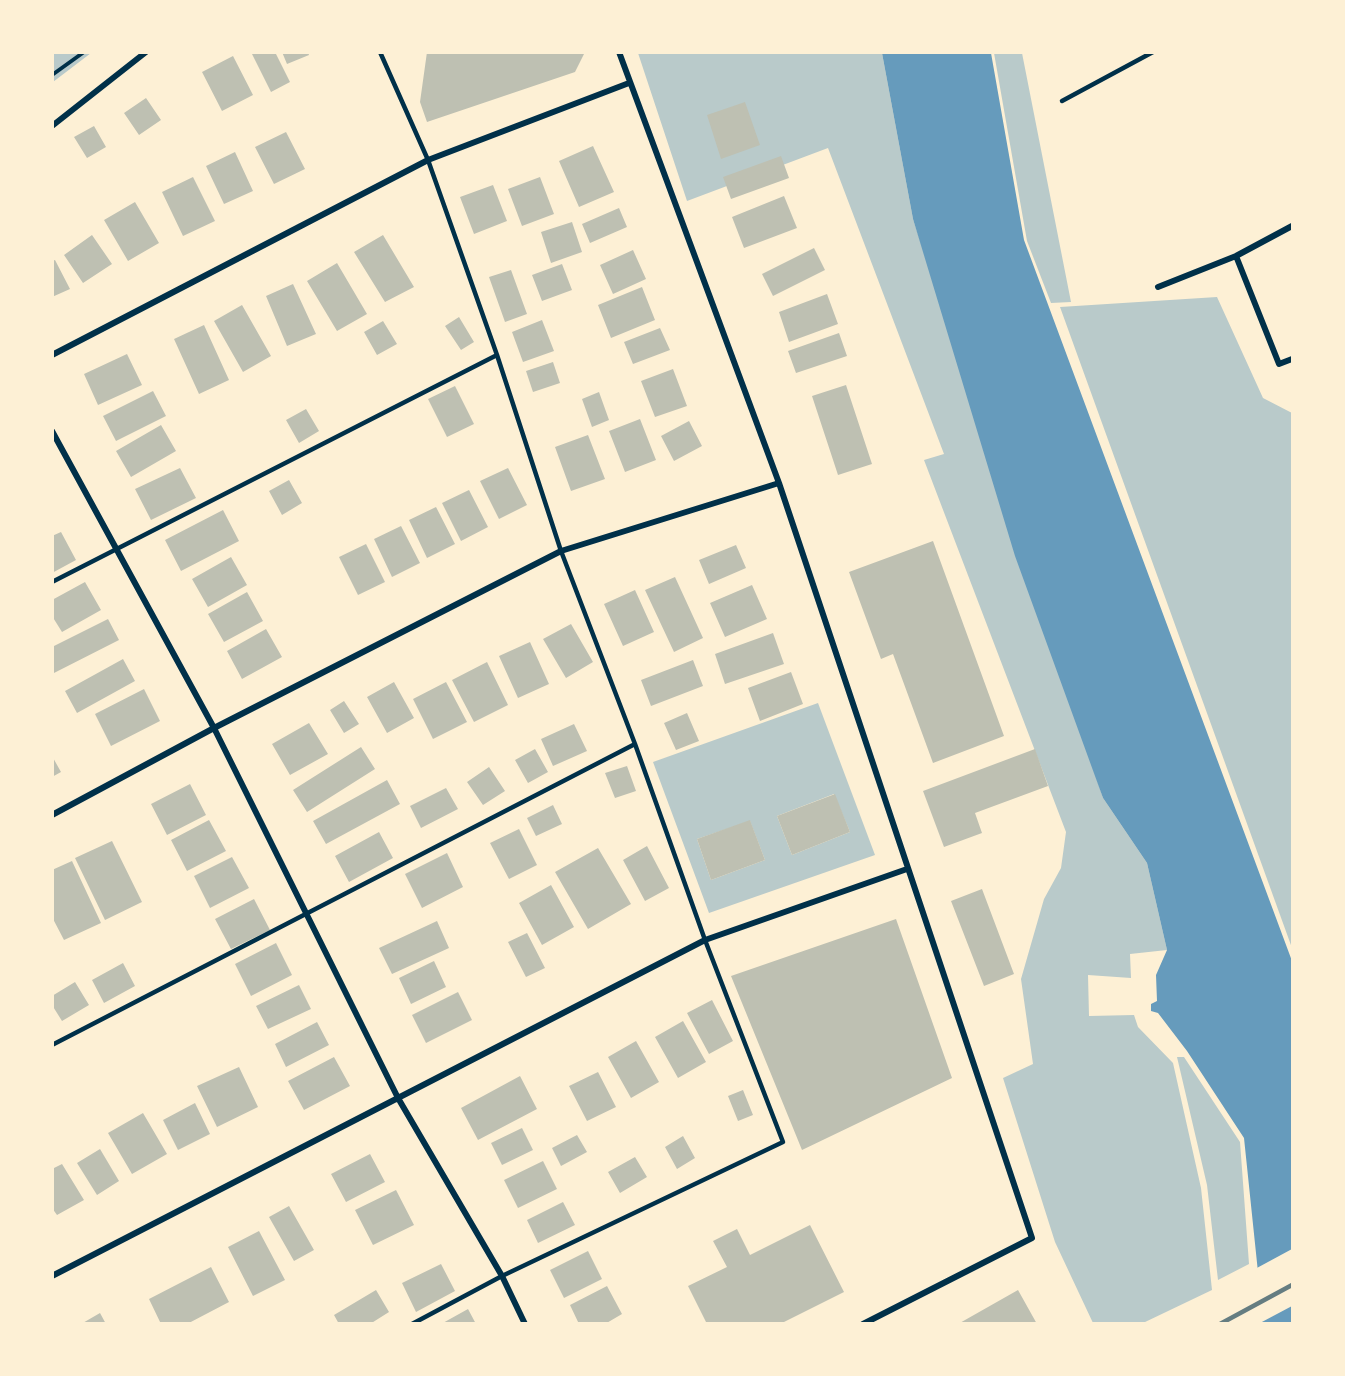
<!DOCTYPE html>
<html>
<head>
<meta charset="utf-8">
<style>
  body { margin:0 }
  #map { position:relative; width:1345px; height:1376px; overflow:hidden; background:#fdf0d5; font-family:Merriweather,serif }
  canvas { display:block }
  .frame { position:absolute; inset:0; border:54px solid #fdf0d5; pointer-events:none }
</style>
</head>
<body>
<div id="map">
<canvas width="1345" height="1376"></canvas>
<div class="frame"></div>
</div>
<script>
const c = document.querySelector('canvas').getContext('2d');
c.lineJoin = 'round';
function fillPath(path, color) {
  c.fillStyle = color;
  c.fill(path, 'evenodd');
}
function trace(path, color, width, dash) {
  c.strokeStyle = color;
  c.lineWidth = width;
  c.lineCap = dash ? 'butt' : 'round';
  c.setLineDash(dash || []);
  c.stroke(path);
}
const green = new Path2D(`
  M53 53H91L53 82Z
  M638 53H882L913 219 1103 798 1147 863 1167 950 1130 954 1131 978 1088 975 1089 1016 1134 1015 1138 1027 1173 1063 1201 1188 1212 1290 1143 1323H1093L1055 1242 1003 1078 1033 1064 1021 979 1044 899 1061 868 1066 832 924 460 944 454 828 148 687 201Z
  M994 53H1022L1071 302 1051 303 1027 241Z
  M1217 297 1263 398 1292 413V948L1060 307Z
  M818 703 875 855 709 913 653 762ZM834 794 850 832 792 855 777 816ZM750 821 765 860 711 880 697 839Z
  M1177 1057H1184L1240 1142 1249 1264 1218 1280 1207 1185Z`);
const water = new Path2D(`
  M882 53H991L1024 240 1292 961V1323H1258L1261 1301 1244 1138 1187 1051 1158 1013 1151 1011V1004L1157 1001 1156 975 1167 950 1147 863 1103 798 1015 556 913 219Z`);
const pier = new Path2D(`
  M1292 1249V1306L1260 1323 1255 1324 1258 1301 1255 1269Z`);
const building = new Path2D(`
  M251 52H275L290 82 271 92Z
  M282 52H308L309 55 287 64Z
  M427 52H585L575 72 427 122 420 102Z
  M233 56 253 95 222 111 202 72Z
  M146 98 161 120 139 135 124 113Z
  M745 102 760 145 721 159 707 115Z
  M94 126 106 147 87 158 74 137Z
  M286 132 305 169 274 184 255 147Z
  M593 146 614 192 579 207 559 161Z
  M235 152 253 191 224 204 206 166Z
  M781 156 789 178 731 199 723 177Z
  M193 177 215 221 183 236 162 192Z
  M540 177 554 214 522 226 508 189Z
  M493 185 507 221 474 234 460 197Z
  M784 196 797 228 744 248 732 217Z
  M135 202 159 243 128 261 104 220Z
  M619 208 627 227 590 243 582 224Z
  M572 222 582 252 551 263 541 232Z
  M92 235 112 264 83 283 64 255Z
  M383 235 414 287 385 302 354 252Z
  M814 248 825 270 773 296 762 274Z
  M633 250 646 279 613 294 600 265Z
  M55 260 70 289 52 297V261Z
  M337 263 367 314 337 331 307 281Z
  M562 264 572 290 542 301 532 275Z
  M511 270 527 314 505 322 489 277Z
  M293 284 316 334 287 346 266 296Z
  M642 287 655 320 611 338 598 305Z
  M827 294 838 324 789 342 779 312Z
  M242 305 271 356 243 372 214 321Z
  M459 317 474 342 461 350 445 326Z
  M542 320 554 351 523 362 512 332Z
  M383 321 397 344 377 355 364 332Z
  M204 325 229 380 199 394 174 339Z
  M660 328 670 350 633 364 624 342Z
  M839 333 847 356 796 373 788 351Z
  M127 354 142 385 98 405 84 374Z
  M553 362 560 383 533 392 526 371Z
  M673 369 687 406 655 417 641 381Z
  M846 385 872 464 838 475 812 396Z
  M455 386 474 424 447 437 428 399Z
  M153 391 166 416 116 441 103 416Z
  M599 392 609 420 592 427 582 399Z
  M306 409 319 431 299 443 286 420Z
  M640 419 656 460 625 472 609 431Z
  M689 421 702 446 674 461 661 436Z
  M161 425 176 451 131 477 116 451Z
  M588 435 605 479 571 491 555 447Z
  M180 468 196 498 151 520 135 489Z
  M508 468 527 505 499 519 480 481Z
  M289 480 302 503 282 515 269 491Z
  M469 490 488 527 461 541 442 503Z
  M436 507 455 544 427 558 409 520Z
  M223 510 239 541 181 571 165 540Z
  M401 526 420 563 392 577 374 539Z
  M61 532 76 560 52 573V536Z
  M933 541 1004 736 933 763 893 654 881 659 849 572Z
  M366 544 385 582 358 595 339 557Z
  M736 545 746 568 709 584 699 560Z
  M231 557 247 585 208 607 192 579Z
  M675 577 703 638 674 652 645 590Z
  M85 582 101 610 62 632 52 616V600Z
  M752 585 767 619 725 637 710 603Z
  M635 590 654 632 623 646 604 604Z
  M247 592 263 621 224 642 208 614Z
  M108 619 119 640 52 674V647Z
  M571 624 593 662 566 678 543 639Z
  M266 629 282 657 242 679 227 651Z
  M773 633 784 664 725 684 715 654Z
  M530 642 549 684 518 698 499 656Z
  M123 659 135 681 77 713 65 691Z
  M693 660 703 686 651 706 641 680Z
  M487 662 508 705 474 722 452 680Z
  M791 672 803 704 760 721 748 688Z
  M394 682 414 718 387 733 367 697Z
  M446 682 467 722 433 739 413 699Z
  M144 689 160 721 111 746 95 714Z
  M344 701 359 724 344 733 330 710Z
  M687 713 699 741 676 750 664 723Z
  M309 723 328 754 290 775 272 744Z
  M574 724 587 751 553 766 541 739Z
  M361 747 375 769 307 812 293 790Z
  M535 749 548 772 528 783 515 760Z
  M1035 749 1048 786 975 813 982 833 944 847 923 791Z
  M52 756 61 772 52 777Z
  M627 766 636 791 615 798 605 773Z
  M489 767 505 791 483 805 467 782Z
  M387 780 400 804 326 844 313 821Z
  M190 784 206 815 167 835 151 804Z
  M446 788 458 809 421 828 410 806Z
  M835 794 850 832 792 855 777 816Z
  M553 805 562 824 536 836 527 818Z
  M209 820 226 851 187 871 171 840Z
  M750 820 765 860 711 880 697 839Z
  M519 829 537 865 509 879 490 843Z
  M379 832 393 858 349 882 335 856Z
  M112 841 142 902 105 920 75 858Z
  M647 846 669 888 645 901 623 860Z
  M598 848 631 904 588 929 555 872Z
  M447 853 463 887 422 908 405 874Z
  M232 857 249 888 210 908 194 876Z
  M72 861 101 923 64 940 52 917V870Z
  M551 885 574 927 542 945 519 903Z
  M982 889 1014 974 984 986 951 901Z
  M254 899 270 930 231 949 215 919Z
  M896 919 952 1078 802 1150 731 976Z
  M437 921 449 948 392 974 379 948Z
  M527 933 545 968 526 977 508 942Z
  M276 943 292 975 251 996 235 964Z
  M434 961 446 987 411 1004 399 978Z
  M123 963 135 986 104 1003 92 980Z
  M75 982 89 1005 62 1021 52 1005V996Z
  M299 985 311 1009 268 1029 256 1006Z
  M458 992 472 1020 426 1043 412 1015Z
  M712 1000 733 1041 709 1054 687 1013Z
  M683 1021 706 1062 678 1078 655 1037Z
  M317 1022 329 1045 286 1067 275 1044Z
  M636 1041 659 1082 631 1098 608 1057Z
  M334 1057 350 1086 304 1110 288 1081Z
  M239 1067 258 1107 217 1127 197 1086Z
  M598 1072 616 1107 587 1121 569 1086Z
  M520 1076 537 1109 478 1140 461 1108Z
  M743 1090 753 1115 738 1121 728 1096Z
  M195 1103 210 1134 178 1150 163 1120Z
  M143 1113 167 1154 132 1174 108 1133Z
  M522 1128 533 1150 502 1165 491 1143Z
  M577 1135 587 1152 561 1166 552 1148Z
  M683 1136 695 1158 677 1169 665 1147Z
  M100 1149 119 1181 97 1195 77 1163Z
  M370 1154 385 1182 346 1202 331 1174Z
  M635 1157 647 1177 620 1193 608 1172Z
  M543 1161 557 1189 518 1208 504 1180Z
  M62 1164 84 1200 57 1215 52 1208V1169Z
  M396 1190 414 1225 373 1245 355 1210Z
  M563 1202 575 1225 538 1243 527 1220Z
  M289 1206 314 1250 294 1261 269 1217Z
  M810 1225 844 1292 780 1324H707L688 1286 727 1267 713 1241 737 1229 750 1255Z
  M259 1231 285 1280 253 1296 228 1247Z
  M588 1251 602 1279 564 1298 550 1270Z
  M441 1264 455 1291 416 1312 402 1283Z
  M211 1267 229 1302 187 1324H161L149 1299Z
  M607 1286 622 1314 605 1324H579L570 1305Z
  M376 1290 389 1312 370 1324H339L334 1315Z
  M1018 1290 1037 1324H958Z
  M468 1309 476 1324H441Z
  M100 1313 106 1324H81Z`);
const path = new Path2D(`
  M52 75 84 52`);
const service = new Path2D(`
  M380 52 428 160 497 355 561 551 635 744 705 940 783 1142 502 1276 412 1324
  M1062 101 1153 52
  M52 582 497 355
  M52 1045 635 744`);
const minor = new Path2D(`
  M619 52 779 483 1032 1238 863 1324
  M52 126 146 52
  M1236 256 1279 364 1292 359
  M1158 287 1236 256 1292 226
  M52 355 428 160 629 83
  M52 431 214 728 398 1098 502 1276 525 1324
  M52 815 214 728 561 551 779 483
  M52 1276 705 940 907 869`);
const rail = new Path2D(`
  M1220 1324 1292 1285`);
fillPath(green, '#b9caca');
fillPath(water, '#669bbc');
fillPath(pier, '#fdf0d5');
fillPath(building, '#bec0b2');
trace(path, '#003049', 4);
trace(service, '#003049', 4.5);
trace(minor, '#003049', 6);
trace(rail, '#657d81', 4.5);
</script>
</body>
</html>
